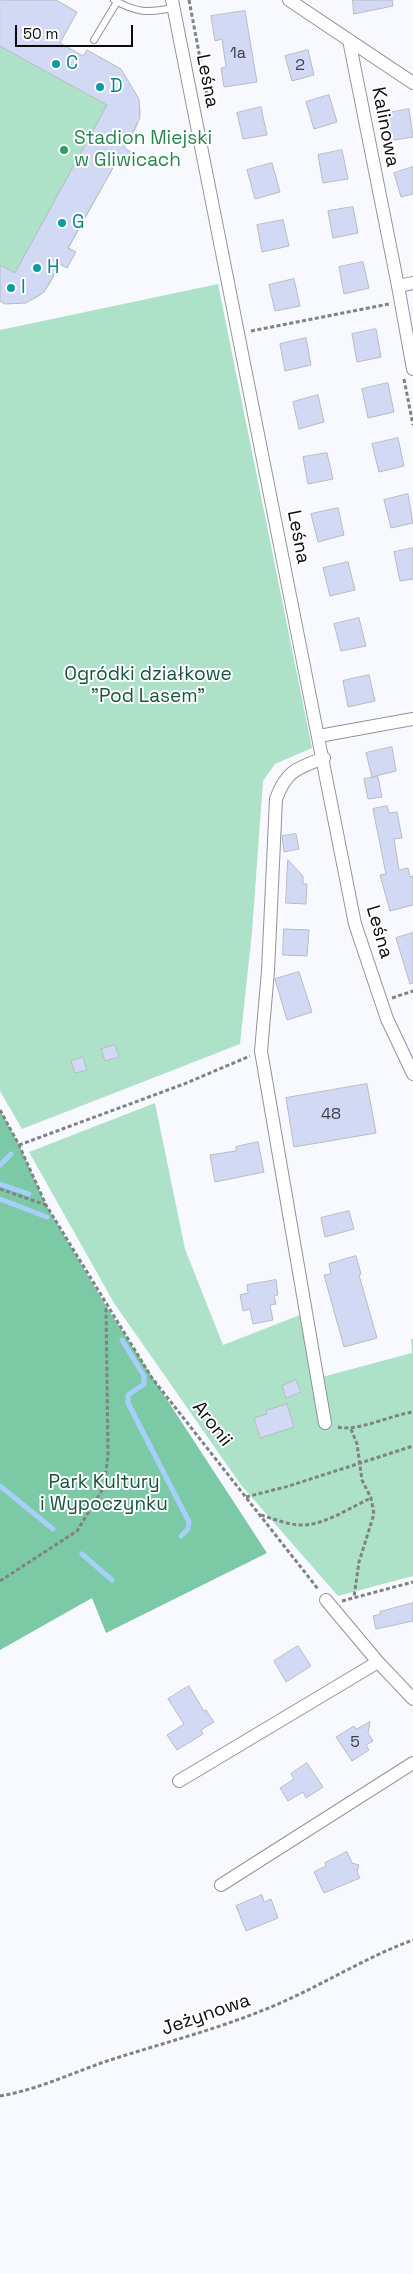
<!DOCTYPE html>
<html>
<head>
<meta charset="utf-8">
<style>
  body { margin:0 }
  #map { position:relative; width:413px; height:2274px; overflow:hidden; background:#f8f9fe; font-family:"Space Grotesk",sans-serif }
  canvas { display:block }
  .scale { position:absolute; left:15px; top:25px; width:118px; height:22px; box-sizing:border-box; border:2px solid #0b0b0e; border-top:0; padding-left:6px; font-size:15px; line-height:18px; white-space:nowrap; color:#0b0b0e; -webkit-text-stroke:4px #fff; paint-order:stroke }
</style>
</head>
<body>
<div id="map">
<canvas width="413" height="2274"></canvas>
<div class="scale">50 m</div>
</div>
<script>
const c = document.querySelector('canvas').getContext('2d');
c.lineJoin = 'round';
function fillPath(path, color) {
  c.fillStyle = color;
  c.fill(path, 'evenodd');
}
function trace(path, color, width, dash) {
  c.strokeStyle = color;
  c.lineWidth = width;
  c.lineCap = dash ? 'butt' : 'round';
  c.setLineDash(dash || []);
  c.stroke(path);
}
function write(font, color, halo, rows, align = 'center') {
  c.font = font + ' "Space Grotesk",sans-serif';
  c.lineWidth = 4;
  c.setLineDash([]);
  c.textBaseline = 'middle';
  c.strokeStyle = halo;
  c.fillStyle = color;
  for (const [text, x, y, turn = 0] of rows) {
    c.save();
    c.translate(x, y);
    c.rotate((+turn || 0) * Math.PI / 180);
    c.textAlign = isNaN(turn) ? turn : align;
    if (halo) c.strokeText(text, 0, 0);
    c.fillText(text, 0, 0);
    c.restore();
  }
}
const green = new Path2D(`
  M0 0H56L77 12 60 43 83 56 87 50 120 68 117 74C132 83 145 102 139 120 137 130 129 139 124 148L131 152 122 168 115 165 69 248 76 252 67 268 60 264C55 272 51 285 44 292 35 302 12 308 0 301Z
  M218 284 312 748 275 764 263 781 252 932 240 1044 22 1129 0 1091V330Z
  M155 1103 185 1249 223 1345 300 1315 322 1377 412 1353 411 1339H413V1576L338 1596 241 1485 114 1303 29 1152Z`);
const forest = new Path2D(`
  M0 1110 19 1145 46 1205 106 1306 267 1553 106 1633 92 1598 0 1650Z`);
const stream = new Path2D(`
  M0 1165 11 1154
  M0 1184 29 1194
  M0 1199 47 1217
  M122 1340 144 1376V1384L128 1395V1403L189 1522 188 1529 181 1536
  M0 1486 53 1529
  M82 1554 112 1580`);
const building = new Path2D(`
  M0 0H56L77 12 60 43 83 56 87 50 121 69 139 99 140 118 124 148 131 152 122 168 115 164 68 248 76 252 67 268 60 264 44 292 26 303 5 304 0 301V265L15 273 107 105 0 46Z
  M353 0H392L393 6 354 14Z
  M245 11 257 82 224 87 221 68 226 67 222 39 215 41 211 16Z
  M308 50 314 75 292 81 285 56Z
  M329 95 337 122 314 129 306 102Z
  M261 107 267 135 243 139 237 113Z
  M409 109 413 137 389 141 383 114Z
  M342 150 348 179 323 183 318 155Z
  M272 163 280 192 255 199 247 170Z
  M413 167V194L401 197 394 173Z
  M353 207 358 233 333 238 328 211Z
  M283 220 289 246 262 252 257 225Z
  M363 262 369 288 344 294 339 267Z
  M294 279 300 306 275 311 269 285Z
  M376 329 381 357 357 362 352 334Z
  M306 338 311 365 285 371 280 344Z
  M388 383 394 412 368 418 362 389Z
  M318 395 324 422 299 429 293 402Z
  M398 438 404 466 379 472 372 444Z
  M327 453 333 479 308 484 303 457Z
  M408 494 413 523 391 528 384 500Z
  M338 508 344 535 318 542 311 514Z
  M413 548V579L400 581 394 552Z
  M348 562 355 590 330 596 323 568Z
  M359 618 366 646 341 651 334 624Z
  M369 675 375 701 348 707 343 681Z
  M392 747 396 771 372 777 366 753Z
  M378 777 382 797 368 799 364 779Z
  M387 806 389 813 397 812 402 838 394 839 399 870 408 868 410 877 413 876V905L390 911 380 875 386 874 373 809Z
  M296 834 299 849 284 852 282 836Z
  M288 860 303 876V884H307L306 904 286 903Z
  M284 929 309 930 307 956 283 955Z
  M413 933V983L410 984 396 938Z
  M299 972 312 1012 287 1020 275 979Z
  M115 1045 119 1057 105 1061 101 1049Z
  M83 1057 87 1070 75 1073 71 1061Z
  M367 1084 376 1133 294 1147 286 1098Z
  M258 1142 264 1172 215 1182 210 1155 236 1151V1147Z
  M349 1211 354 1229 325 1237 321 1218Z
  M356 1256 361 1274 359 1275 377 1338 344 1347 324 1275 331 1274 329 1264Z
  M276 1280 278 1295 274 1296 276 1304 270 1305 273 1320 253 1324 250 1309 243 1311 240 1295 248 1293 247 1285Z
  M296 1380 301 1392 286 1398 282 1386Z
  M287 1404 294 1427 260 1438 254 1418 267 1414 266 1411Z
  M413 1603V1621L376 1629 373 1616 381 1614 380 1612Z
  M298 1646 311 1666 286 1682 274 1661Z
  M189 1686 204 1711 206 1710 214 1722 201 1730 203 1734 177 1750 167 1735 184 1724 168 1699Z
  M370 1722 368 1733 373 1741 366 1745 369 1750 352 1761 336 1737 354 1726 356 1729Z
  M307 1763 323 1787 306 1798 303 1792 288 1801 280 1788 294 1779 291 1774Z
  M347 1852 352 1863 359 1865 357 1872 360 1878 324 1893 314 1872 326 1866 325 1863Z
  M262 1895 264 1902 271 1899 278 1918 246 1931 236 1906Z`);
const path = new Path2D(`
  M189 0 207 95
  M251 331 389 304
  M404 379 413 425
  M392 998 413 991
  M0 1110 19 1145 46 1205 152 1378 318 1589
  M19 1145 184 1084 250 1056
  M0 1189 46 1205
  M338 1427C357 1432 391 1415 413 1412
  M351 1429 357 1444 362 1480 371 1498 374 1514 359 1562 354 1597
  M246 1497 289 1486 413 1446
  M261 1515C274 1519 288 1525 302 1525 325 1525 351 1507 371 1498
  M0 1581 77 1531 104 1487 108 1455 106 1307
  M342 1601 413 1582
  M0 2096C36 2090 70 2074 104 2062 165 2042 228 2027 287 2000 329 1981 369 1956 413 1940`);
const service = new Path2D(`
  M114 0C137 13 147 13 173 8
  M94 40 117 2`);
const minor = new Path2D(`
  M172 0 355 924 387 1019 413 1074
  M289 0 413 83
  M349 40 398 286 413 369
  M398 286 413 283
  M319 736 413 719
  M324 758C297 768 286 771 276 799L268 971 261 1051 325 1423
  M326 1600 378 1662 413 1699
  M179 1781 378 1662
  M221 1885 413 1763`);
const markers = [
  [56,64,5,"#0f9aa8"],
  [100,87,5,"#0f9aa8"],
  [64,150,5,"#2e9e5b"],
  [62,223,5,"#0f9aa8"],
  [37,268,5,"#0f9aa8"],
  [11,288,5,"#0f9aa8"]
];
const numberNames = [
  ["1a",238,54],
  ["2",300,66],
  ["48",331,1115],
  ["5",355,1743]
];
const cultureNames = [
  ["C",66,64],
  ["D",110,87],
  ["G",72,223],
  ["H",47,268],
  ["I",21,288]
];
const streetNames = [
  ["Leśna",207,81,79],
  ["Kalinowa",385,127,79],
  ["Leśna",298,537,79],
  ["Leśna",379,932,74],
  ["Aronii",212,1424,52],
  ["Jeżynowa",206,2015,-19]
];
const leisureNames = [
  ["Stadion Miejski",74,139],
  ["w Gliwicach",74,161]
];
const parkNames = [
  ["Ogródki działkowe",148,675],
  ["\"Pod Lasem\"",148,697],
  ["Park Kultury",104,1483],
  ["i Wypoczynku",104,1505]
];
fillPath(green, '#ade2c8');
fillPath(forest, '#7bcaa5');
trace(stream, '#a6cffc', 5);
fillPath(building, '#d2d9f5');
trace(building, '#b9bbc2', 1);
trace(service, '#92939a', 8);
trace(minor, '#92939a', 14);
trace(path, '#818286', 3, [4, 2.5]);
trace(service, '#fff', 6);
trace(minor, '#fff', 12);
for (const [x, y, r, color] of markers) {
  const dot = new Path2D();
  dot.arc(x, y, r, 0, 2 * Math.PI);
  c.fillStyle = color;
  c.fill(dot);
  trace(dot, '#fff', 2);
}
write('16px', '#3d3e48', null, numberNames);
write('19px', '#0d838f', '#fff', cultureNames, 'left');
write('19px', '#0b0b0e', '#fff', streetNames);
write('19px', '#27864d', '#fff', leisureNames, 'left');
write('19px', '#16543c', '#fff', parkNames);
</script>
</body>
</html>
